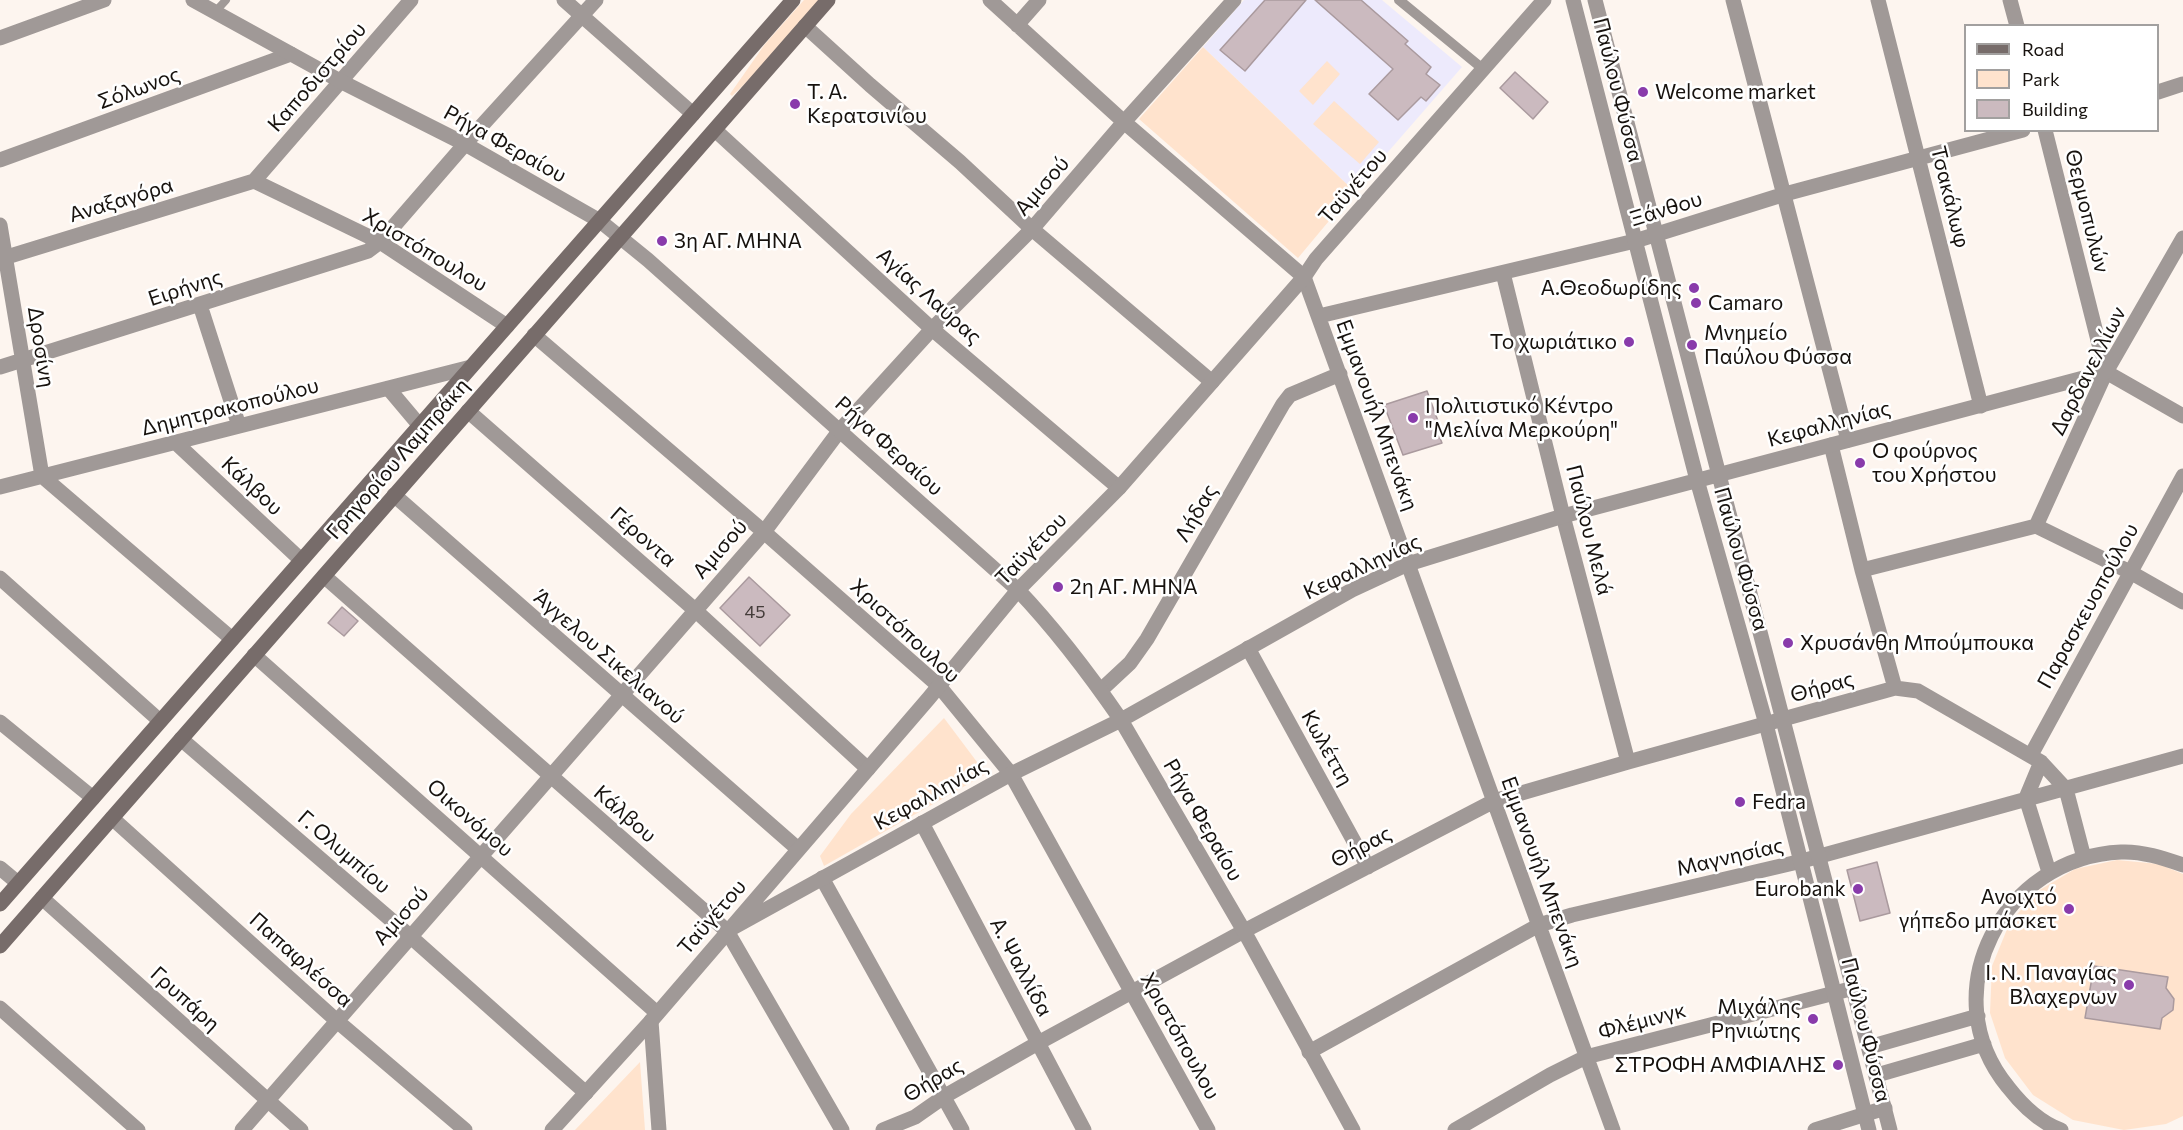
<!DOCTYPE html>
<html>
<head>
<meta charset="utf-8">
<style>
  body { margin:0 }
  #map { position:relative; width:2183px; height:1130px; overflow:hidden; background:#fdf5ef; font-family:Commissioner,sans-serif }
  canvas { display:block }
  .legend { position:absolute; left:1964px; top:24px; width:195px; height:108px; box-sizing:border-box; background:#fff; border:2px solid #a2a09f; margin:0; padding:8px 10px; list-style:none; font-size:18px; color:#17120e }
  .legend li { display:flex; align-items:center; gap:12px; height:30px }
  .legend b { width:30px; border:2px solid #a2a09f }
</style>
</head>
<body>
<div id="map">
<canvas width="2183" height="1130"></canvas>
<ul class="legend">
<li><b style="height:8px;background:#776c6a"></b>Road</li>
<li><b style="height:16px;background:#ffe3cd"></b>Park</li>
<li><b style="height:16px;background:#cbbabf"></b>Building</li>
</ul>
</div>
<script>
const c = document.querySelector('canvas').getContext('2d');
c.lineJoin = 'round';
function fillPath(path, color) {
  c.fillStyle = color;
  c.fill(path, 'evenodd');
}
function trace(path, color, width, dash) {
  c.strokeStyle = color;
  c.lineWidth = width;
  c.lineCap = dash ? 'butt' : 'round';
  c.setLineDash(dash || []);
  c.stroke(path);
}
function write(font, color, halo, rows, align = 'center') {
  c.font = font + ' Commissioner,sans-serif';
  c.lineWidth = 5;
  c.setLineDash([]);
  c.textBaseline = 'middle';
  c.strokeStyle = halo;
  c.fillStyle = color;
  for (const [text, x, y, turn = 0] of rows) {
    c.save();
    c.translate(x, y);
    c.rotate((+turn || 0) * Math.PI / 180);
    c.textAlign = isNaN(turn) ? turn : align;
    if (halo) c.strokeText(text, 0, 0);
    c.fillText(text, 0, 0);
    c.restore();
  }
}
const education = new Path2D(`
  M1244 0H1382L1462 67 1354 191 1203 47Z`);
const green = new Path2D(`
  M804 0H828L805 26 732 96 730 94 765 44Z
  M1203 47 1354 191 1298 258 1139 119Z
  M1327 61 1340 74 1313 105 1299 91Z
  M1334 101 1379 142 1360 164 1313 124Z
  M944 718 986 774 824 866 820 856 851 814Z
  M2117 860 2159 864 2183 874V1116L2166 1124 2124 1130 2073 1120 2033 1095 2005 1058 1990 1013 1992 966 2010 922 2038 891 2075 869Z
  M640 1062 645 1130H575Z`);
const building = new Path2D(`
  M1265 0H1306L1245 71 1220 50Z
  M1315 0H1361L1408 41 1405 44 1431 67 1426 74 1440 85 1426 101 1421 97 1398 120 1369 94 1393 69Z
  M1515 72 1548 102 1533 119 1500 88Z
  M1427 391 1442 432 1438 433 1442 443 1403 455 1384 405Z
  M749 577 790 615 760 646 720 608Z
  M342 607 358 621 344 636 328 623Z
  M1877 862 1890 913 1860 921 1847 870Z
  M2094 966 2168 977 2166 988 2174 999 2173 1010 2162 1018 2160 1029 2085 1018Z`);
const service = new Path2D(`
  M215 12 226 0`);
const pedestrian = new Path2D(`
  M1399 0 1483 69`);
const minor = new Path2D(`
  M564 0 693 114
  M990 0 1124 122 1304 277 1613 1130
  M1733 0 1848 440
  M1878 0 1981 406
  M2010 0 2017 26
  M1017 25 1039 0
  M805 26 870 85 960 162 1032 229 1212 382
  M0 38 104 0
  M2158 92 2183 84
  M715 130 932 329 1119 488
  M2045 130 2106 372
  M0 160 291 54
  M254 181 380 242 507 326
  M254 181 411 0
  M0 225 42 476 232 639
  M0 259 254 181
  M1503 273 1563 516 1628 762
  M200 305 239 426
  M1319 316 1635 241 1785 194 2023 130
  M534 335 764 532 939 686 1011 774 1208 1130
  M0 367 368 251 380 242 465 144 596 0
  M2106 372 2183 416
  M388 388 420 426
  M468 411 695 610 868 769
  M175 442 301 560
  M1831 445 1862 570 1895 688
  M0 487 471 367
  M394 495 798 849
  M2036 526 2106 372
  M2036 526 2130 572 2183 602
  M1862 570 2036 526
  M324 576 727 931 842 1130
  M0 578 160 721
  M1248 648 1368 867
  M254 655 657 1013
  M1101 690 1130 663 1147 639 1283 404 1290 395 1340 374
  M0 722 93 798
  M181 739 411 937 586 1093
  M2031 755 2183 476
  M2041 762 2026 798 2049 872
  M112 818 337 1021 465 1130
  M922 823 1084 1130
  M0 868 18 883
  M822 878 962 1130
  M42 898 301 1130
  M0 1008 138 1130
  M651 1021 659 1130
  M1869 1047 1978 1016
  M1309 1052 1539 925 1572 915 1802 861 2183 756
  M1877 1075 1984 1044
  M242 1130 764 532 840 430 932 329 1032 229 1124 122 1234 0
  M883 1130 915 1117 945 1096 1038 1043 1244 931 1494 801 1628 762 1895 688 1918 691 2041 762 2066 789 2084 858
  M1455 1130 1550 1075 1586 1057 1854 988
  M1815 1130 1885 1108
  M2061 1130C2039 1122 2022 1105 2008 1087 1931 993 2003 857 2121 852 2142 851 2163 858 2183 865`);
const tertiary = new Path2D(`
  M193 0 342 82 465 144 600 221 648 260 1018 590C1056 630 1090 675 1121 720L1244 931 1353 1130
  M1573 0 1697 480 1766 724 1869 1130
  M1595 0C1691 377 1794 753 1890 1130
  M727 931 1011 774 1121 720 1352 590 1408 564 1563 516 2106 372 2183 238
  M552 1130 651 1021 929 698 1018 590 1119 488 1304 277 1316 259 1544 0`);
const secondary = new Path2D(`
  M0 904 793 0
  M0 946 828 0`);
const markers = [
  [1643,92,6,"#893bab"],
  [795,104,6,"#893bab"],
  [662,241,6,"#893bab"],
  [1694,288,6,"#893bab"],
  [1696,303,6,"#893bab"],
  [1629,342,6,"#893bab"],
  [1692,345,6,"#893bab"],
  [1413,418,6,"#893bab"],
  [1860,463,6,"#893bab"],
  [1058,587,6,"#893bab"],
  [1788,643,6,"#893bab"],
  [1740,802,6,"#893bab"],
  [1858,889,6,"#893bab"],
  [2069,909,6,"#893bab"],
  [2129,985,6,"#893bab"],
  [1813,1019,6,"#893bab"],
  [1838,1065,6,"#893bab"]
];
const numberNames = [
  ["45",755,612]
];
const streetNames = [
  ["Καποδιστρίου",317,77,-49],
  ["Σόλωνος",139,88,-20],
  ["Παύλου Φύσσα",1618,90,76],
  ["Ρήγα Φεραίου",505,144,29],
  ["Αμισού",1042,186,-49],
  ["Ταϋγέτου",1353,186,-49],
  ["Τσακάλωφ",1950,197,76],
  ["Αναξαγόρα",121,200,-17],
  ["Ξάνθου",1666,209,-17],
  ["Θερμοπυλών",2087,211,76],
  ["Χριστόπουλου",425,250,31],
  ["Ειρήνης",185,288,-18],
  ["Αγίας Λαύρας",929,296,42],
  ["Δροσίνη",41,347,81],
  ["Δαρδανελλίων",2088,371,-63],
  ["Δημητρακοπούλου",230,407,-14],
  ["Εμμανουήλ Μπενάκη",1377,415,70],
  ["Κεφαλληνίας",1829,424,-15],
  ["Ρήγα Φεραίου",889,446,42],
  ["Γρηγορίου Λαμπράκη",398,459,-49],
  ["Κάλβου",252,486,43],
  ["Λήδας",1196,513,-60],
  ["Παύλου Μελά",1589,530,76],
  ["Γέροντα",643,537,41],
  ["Αμισού",720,549,-49],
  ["Ταϋγέτου",1031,549,-46],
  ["Παύλου Φύσσα",1741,559,74],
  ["Κεφαλληνίας",1362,567,-25],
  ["Παρασκευοπούλου",2088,606,-61],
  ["Χριστόπουλου",905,631,43],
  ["Άγγελου Σικελιανού",609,657,41],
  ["Θήρας",1822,687,-16],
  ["Κωλέττη",1327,748,61],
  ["Κεφαλληνίας",931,794,-29],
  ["Κάλβου",625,814,41],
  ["Οικονόμου",470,818,41],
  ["Ρήγα Φεραίου",1203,820,60],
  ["Θήρας",1361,847,-28],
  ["Γ. Ολυμπίου",344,852,41],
  ["Μαγνησίας",1730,857,-13],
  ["Εμμανουήλ Μπενάκη",1542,872,70],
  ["Αμισού",401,916,-48],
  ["Ταϋγέτου",712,917,-49],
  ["Παπαφλέσσα",301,960,42],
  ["Α. Ψαλλίδα",1021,967,62],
  ["Γρυπάρη",185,999,42],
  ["Φλέμινγκ",1642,1021,-15],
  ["Παύλου Φύσσα",1866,1030,76],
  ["Χριστόπουλου",1180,1036,61],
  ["Θήρας",933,1080,-31]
];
const poiNames = [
  ["Τ. Α.",807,92],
  ["Κερατσινίου",807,116],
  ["Welcome market",1655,92],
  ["3η ΑΓ. ΜΗΝΑ",674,241],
  ["Α.Θεοδωρίδης",1682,288,"right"],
  ["Camaro",1708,303],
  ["Μνημείο",1704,333],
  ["Παύλου Φύσσα",1704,357],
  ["Το χωριάτικο",1617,342,"right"],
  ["Πολιτιστικό Κέντρο",1425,406],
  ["\"Μελίνα Μερκούρη\"",1425,430],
  ["Ο φούρνος",1872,451],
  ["του Χρήστου",1872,475],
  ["2η ΑΓ. ΜΗΝΑ",1070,587],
  ["Χρυσάνθη Μπούμπουκα",1800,643],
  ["Fedra",1752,802],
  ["Eurobank",1846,889,"right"],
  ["Ανοιχτό",2057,897,"right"],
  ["γήπεδο μπάσκετ",2057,921,"right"],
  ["Ι. Ν. Παναγίας",2117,973,"right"],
  ["Βλαχερνων",2117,997,"right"],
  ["Μιχάλης",1801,1007,"right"],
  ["Ρηνιώτης",1801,1031,"right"],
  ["ΣΤΡΟΦΗ ΑΜΦΙΑΛΗΣ",1826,1065,"right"]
];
fillPath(education, '#edeafc');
fillPath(green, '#ffe3cd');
fillPath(building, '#cbbabf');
trace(building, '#aa9a9e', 1.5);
trace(service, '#a09997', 8);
trace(pedestrian, '#a09997', 10);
trace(minor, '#a09997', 15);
trace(tertiary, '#a09997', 15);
trace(secondary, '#776c6a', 15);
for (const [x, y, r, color] of markers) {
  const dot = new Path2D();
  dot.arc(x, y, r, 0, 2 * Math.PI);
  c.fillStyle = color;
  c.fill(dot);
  trace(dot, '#fff', 2);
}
write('18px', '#443c3a', null, numberNames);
write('21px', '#17120e', '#fff', streetNames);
write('21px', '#17120e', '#fff', poiNames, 'left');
</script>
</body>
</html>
